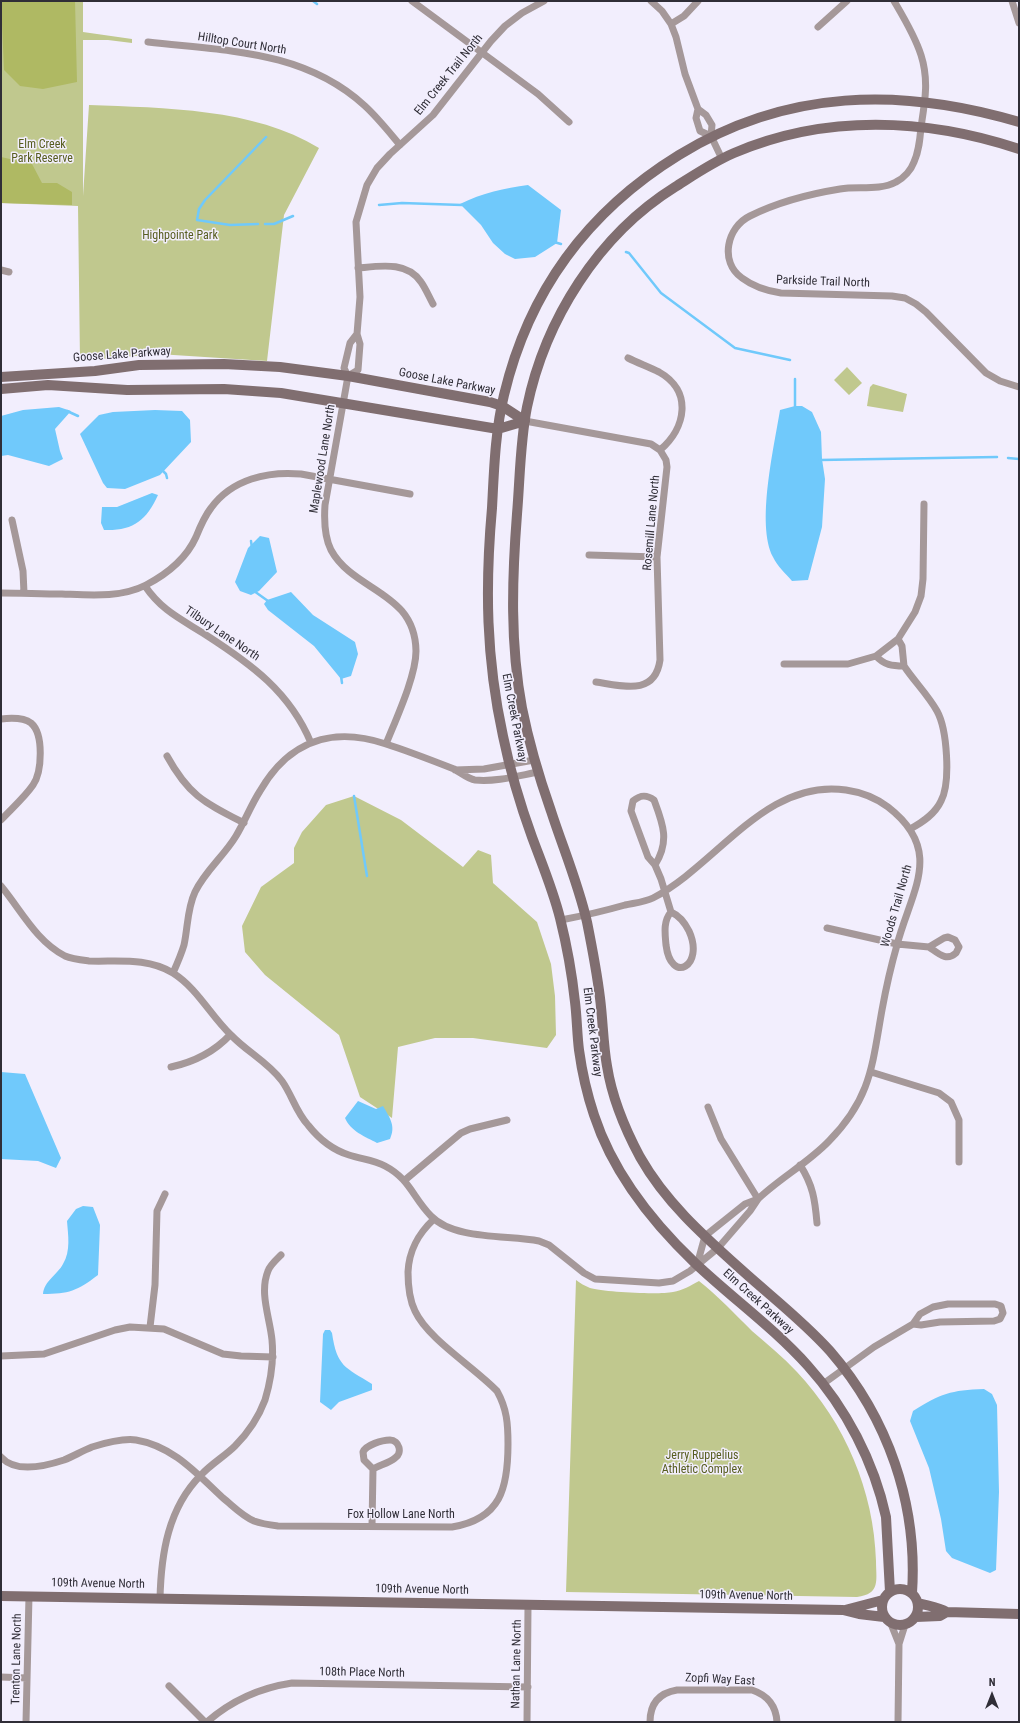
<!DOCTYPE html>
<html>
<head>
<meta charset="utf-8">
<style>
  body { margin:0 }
  #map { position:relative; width:1020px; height:1723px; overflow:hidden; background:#f2eefd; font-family:"Roboto Condensed",sans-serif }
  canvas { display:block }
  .frame { position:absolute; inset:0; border:2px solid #302e37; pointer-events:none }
  .north { position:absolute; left:972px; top:1675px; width:40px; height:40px; -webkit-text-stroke:3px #f2eefd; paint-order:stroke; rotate:0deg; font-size:11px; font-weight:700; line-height:16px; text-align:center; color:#302e37 }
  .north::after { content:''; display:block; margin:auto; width:14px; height:18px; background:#302e37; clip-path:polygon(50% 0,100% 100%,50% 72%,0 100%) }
</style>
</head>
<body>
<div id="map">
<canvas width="1020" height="1723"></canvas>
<div class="frame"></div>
<div class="north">N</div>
</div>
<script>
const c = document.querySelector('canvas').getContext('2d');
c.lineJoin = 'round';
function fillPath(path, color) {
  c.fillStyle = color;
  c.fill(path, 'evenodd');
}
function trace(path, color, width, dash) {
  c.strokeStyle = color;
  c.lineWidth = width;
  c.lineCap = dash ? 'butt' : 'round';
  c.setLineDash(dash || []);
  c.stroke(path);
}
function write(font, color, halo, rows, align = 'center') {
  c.font = font + ' "Roboto Condensed",sans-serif';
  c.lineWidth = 3;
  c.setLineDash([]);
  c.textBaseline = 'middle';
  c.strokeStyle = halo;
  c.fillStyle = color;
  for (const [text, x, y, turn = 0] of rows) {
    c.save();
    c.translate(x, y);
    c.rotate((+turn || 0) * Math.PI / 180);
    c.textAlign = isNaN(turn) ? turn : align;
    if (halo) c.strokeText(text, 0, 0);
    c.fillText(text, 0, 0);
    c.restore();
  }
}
const green = new Path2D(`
  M1 1H83V32L132 39V43L108 40H83V196L89 105C164 108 254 108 319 148L284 215 267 361 158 354 80 361 78 206 1 203Z
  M847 367 862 383 849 395 834 380Z
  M873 384 907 394 903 412 867 406 870 387Z
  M354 796 401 820 463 867 478 850 491 855 493 883 537 922 551 964 555 996 556 1035 547 1048 473 1038H435L398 1047 392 1118 360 1097 339 1035 265 975 245 952 242 926 261 887 294 863V848L302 832 326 805Z
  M576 1280C580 1283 585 1286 590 1288 604 1292 658 1295 673 1292 683 1290 690 1286 699 1281 718 1296 735 1314 752 1331 767 1344 783 1357 797 1372 845 1423 874 1491 876 1561 876 1580 881 1594 857 1597L566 1592Z`);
const forest = new Path2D(`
  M1 1H75L77 82 43 89 20 86 4 70Z
  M1 157 32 164 42 183H57L72 192V205L1 203Z`);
const water = new Path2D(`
  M528 185 561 210 557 243 535 257 515 259 505 254 493 243 481 225 460 204C482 193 505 188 528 185Z
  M795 406H802L812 412 821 432 822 459 825 479 822 527 808 580 792 581C786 574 777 566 773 557 756 524 774 448 780 410Z
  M59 407 71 411 55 429 60 451 63 459 49 466 8 455 1 456V416L23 410Z
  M155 410 182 411 190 420 191 442 160 475 125 489 107 488 103 483 80 434 99 415 113 412Z
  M152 493 158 495C146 521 133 531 104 530L101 523 102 507H117Z
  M260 536 269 538 277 572 259 591 251 595 240 591 235 582 248 548Z
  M291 592 313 615 355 642 358 654 351 676 341 679 314 646 268 610 264 604 267 600Z
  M1 1072 25 1074 61 1158 56 1168 38 1161 1 1159Z
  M358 1101 376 1109 383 1106C390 1118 396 1126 390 1139L377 1143C366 1137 350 1131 345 1118Z
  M83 1206 93 1207 100 1225 98 1275C77 1291 69 1294 43 1294 44 1281 58 1274 63 1264 71 1251 68 1235 67 1221L76 1209Z
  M325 1330H330L332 1333C337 1367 345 1367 372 1384V1390L339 1402 331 1410 320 1402 323 1334Z
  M984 1389 992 1394 997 1405 999 1492 996 1570 990 1573 952 1558 946 1551 941 1519 929 1468 910 1421 913 1411C940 1394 951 1390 984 1389Z`);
const stream = new Path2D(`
  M313 1 317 4
  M379 205 402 203 462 205
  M258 224 230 225 197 220 199 209 205 200 266 137
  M265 224H274L293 216
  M554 242 561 244
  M626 252 629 253 661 293 735 348 790 360
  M795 379V409
  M67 411 78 416
  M1008 458 1019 459
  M820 460 997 457
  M161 469 166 474 167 478
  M251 541 252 548
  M254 591 268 601
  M341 676 342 683
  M354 796 367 876`);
const street = new Path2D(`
  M412 1 538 94 569 122
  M651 1 662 11 671 24 676 37 685 74 698 109 706 115 712 125 711 136 722 159
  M894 1C904 18 915 36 921 55 929 80 925 101 921 127 920 139 919 151 914 162 911 170 904 178 896 182 879 191 858 186 840 189 809 194 778 202 750 216 727 227 719 262 742 278 754 287 767 291 781 293L892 296 905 298 916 304 926 312 986 373 1000 381 1019 387
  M1012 1 1019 23
  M671 24 684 16 698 1
  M818 27 847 1
  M148 42C226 51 304 50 365 106 378 118 389 132 400 145
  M698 109 696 118 700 131 711 136
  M358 268C380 266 407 261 421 282 426 289 429 297 433 304
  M1 270 9 272
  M628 358C638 363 649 367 659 372 693 391 686 428 660 450
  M348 376 358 370 360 344 357 334 360 297 356 222 367 185 377 168 390 154 433 115 491 41 505 26 522 13 544 1
  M348 376 325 505C324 520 324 536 331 550 354 592 415 591 416 651 416 676 396 719 386 744
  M348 376 344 368 350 343 357 334
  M525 421 651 444 660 450 666 460 667 467 657 557 660 660C655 696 623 686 596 682
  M12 520 23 571 24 593
  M589 555 657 557
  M145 586C162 611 181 619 206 635 251 664 290 692 311 743
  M1 593C21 593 42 594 62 594 89 595 121 598 146 585 167 574 186 559 196 537 200 527 204 517 211 508 232 479 268 471 301 474L410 494
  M898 639 915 612 921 596 923 579 924 504
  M898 639 902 646 904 666C892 666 884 665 876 656Z
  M784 664H848L876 656
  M904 666C914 681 928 695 937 711 947 729 951 782 941 801 935 814 923 822 910 829
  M1 719C10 718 23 717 31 723 44 734 42 772 33 785 24 798 11 809 1 820
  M167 756C189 796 205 803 244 823
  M455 770 484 769 534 760
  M655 865C670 841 663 824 654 800 646 794 640 795 633 801L631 811 648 857 655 865 661 879 671 912C680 916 685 923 689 931 705 966 671 985 666 945 665 934 663 921 671 912
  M1 886C21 910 36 941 65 956 72 959 81 960 89 961 117 962 147 957 173 973 198 989 210 1015 231 1035 247 1052 268 1062 282 1081 292 1095 296 1112 308 1125 319 1139 333 1150 349 1155 361 1159 374 1160 385 1166 410 1179 413 1198 431 1216 454 1240 508 1235 539 1241L549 1245 584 1273 595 1279 659 1283 673 1281 690 1271 718 1248 750 1211 758 1199C780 1178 808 1163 829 1141 871 1098 872 1066 882 1010 886 988 891 966 897 945 911 891 945 851 888 807 876 798 860 792 846 790 766 778 717 865 653 898 645 902 634 903 625 905 604 911 582 916 561 920
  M827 928 897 944 929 947 944 938 948 937 955 940 959 947 956 953C946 962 938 953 929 947
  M173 973C177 964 181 955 184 945 188 927 187 909 195 892 205 871 224 856 236 836 245 821 251 805 260 791 289 741 332 726 386 744 408 751 431 760 454 769 460 772 468 779 475 780 496 782 517 776 538 772
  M171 1067C194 1062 214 1052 230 1035
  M871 1072 939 1093 951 1102 959 1120V1162
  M708 1107 721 1139 758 1199
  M800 1165C813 1185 815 1200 817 1223
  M405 1180 461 1133 470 1129 507 1120
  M697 1265 705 1236 745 1204 758 1199
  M150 1327 155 1285 157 1211 165 1194
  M1 1356 44 1354 115 1330 130 1327 164 1329 223 1354 241 1356 273 1357
  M823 1384 874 1347 913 1324 920 1314 933 1307 948 1304H995L1001 1306 1003 1313 1000 1319 994 1321 940 1322 921 1325 913 1324
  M1 1457C16 1474 46 1466 64 1460 74 1456 82 1451 92 1447 105 1443 122 1438 136 1440 173 1446 197 1474 223 1498 233 1506 242 1516 254 1521 262 1524 270 1525 278 1526L452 1527C501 1519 508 1488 508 1444 508 1424 507 1409 497 1391 474 1367 428 1339 415 1311 409 1299 408 1285 408 1272 409 1250 418 1234 434 1219
  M372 1526 373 1469 364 1460 363 1452C366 1445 382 1440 390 1440 399 1440 403 1453 395 1458 389 1463 380 1465 373 1469
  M160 1599C161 1554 168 1508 201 1475 211 1464 225 1456 235 1446 248 1433 259 1416 265 1400 271 1380 274 1361 272 1340 270 1318 259 1293 268 1271 270 1265 277 1259 281 1255
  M891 1624 899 1644 905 1625
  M1 1677 27 1678
  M169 1686 205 1722
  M26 1722 29 1596
  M207 1722C232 1700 259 1688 292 1683L528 1687
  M527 1722 528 1606
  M650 1722C650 1704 659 1693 677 1690H752C767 1695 776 1705 777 1722
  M898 1722 899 1644`);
const secondary = new Path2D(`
  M1 377 95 371 139 365 224 364 280 367 348 376 490 402 502 406 525 421
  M1 389 48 385 127 390 224 389 281 393 498 429 525 421
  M882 1607a18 18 0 1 1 36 0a18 18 0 1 1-36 0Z
  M890 1592 886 1517C874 1462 846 1408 808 1366 774 1328 732 1298 695 1263 652 1222 613 1173 594 1115 587 1094 582 1072 579 1050 577 1034 577 1018 575 1002 572 974 567 946 560 918 553 890 542 864 532 837 520 804 510 770 503 736 486 658 485 587 492 508 494 471 495 432 504 395 529 290 588 211 679 155 786 89 901 87 1019 122
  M912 1593C918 1504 888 1418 830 1351 804 1322 773 1298 744 1272 705 1237 666 1203 640 1157 625 1129 612 1098 607 1066 603 1044 603 1021 600 998 597 973 592 947 587 922 578 883 563 848 551 811 539 777 529 743 522 708 510 644 512 579 517 514 520 479 520 442 527 407 545 320 598 235 675 187 694 175 713 162 734 153 825 114 926 118 1019 149
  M1 1596 843 1610 859 1614 884 1617
  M918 1603C928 1606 938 1607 947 1612L1019 1614
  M845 1610 883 1600
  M916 1617 940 1616 947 1612`);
const streetNames = [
  ["Hilltop Court North",242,44,9],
  ["Elm Creek Trail North",449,75,-51],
  ["Parkside Trail North",823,282,2],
  ["Goose Lake Parkway",122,355,-4],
  ["Goose Lake Parkway",447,382,11],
  ["Maplewood Lane North",323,459,-81],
  ["Rosemill Lane North",652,523,-85],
  ["Tilbury Lane North",222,634,34],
  ["Elm Creek Parkway",514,718,79],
  ["Woods Trail North",897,906,-74],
  ["Elm Creek Parkway",592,1032,83],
  ["Elm Creek Parkway",758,1302,42],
  ["Fox Hollow Lane North",401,1515],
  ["109th Avenue North",98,1584,1],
  ["109th Avenue North",422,1590,1],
  ["109th Avenue North",746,1596,1],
  ["Trenton Lane North",17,1659,-89],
  ["Nathan Lane North",517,1664,-89],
  ["108th Place North",362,1673,1],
  ["Zopfi Way East",720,1680,3]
];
const parkNames = [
  ["Elm Creek",42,145],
  ["Park Reserve",42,159],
  ["Highpointe Park",180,236],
  ["Jerry Ruppelius",702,1456],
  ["Athletic Complex",702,1470]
];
fillPath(green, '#c0c88e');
fillPath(forest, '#afb963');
fillPath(water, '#70c9fb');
trace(stream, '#70c9fb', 2.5);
trace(street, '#a59899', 7);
trace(secondary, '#806e70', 10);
write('12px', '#302e37', '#f2eefd', streetNames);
write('12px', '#575d1f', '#f2eefd', parkNames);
</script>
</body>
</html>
